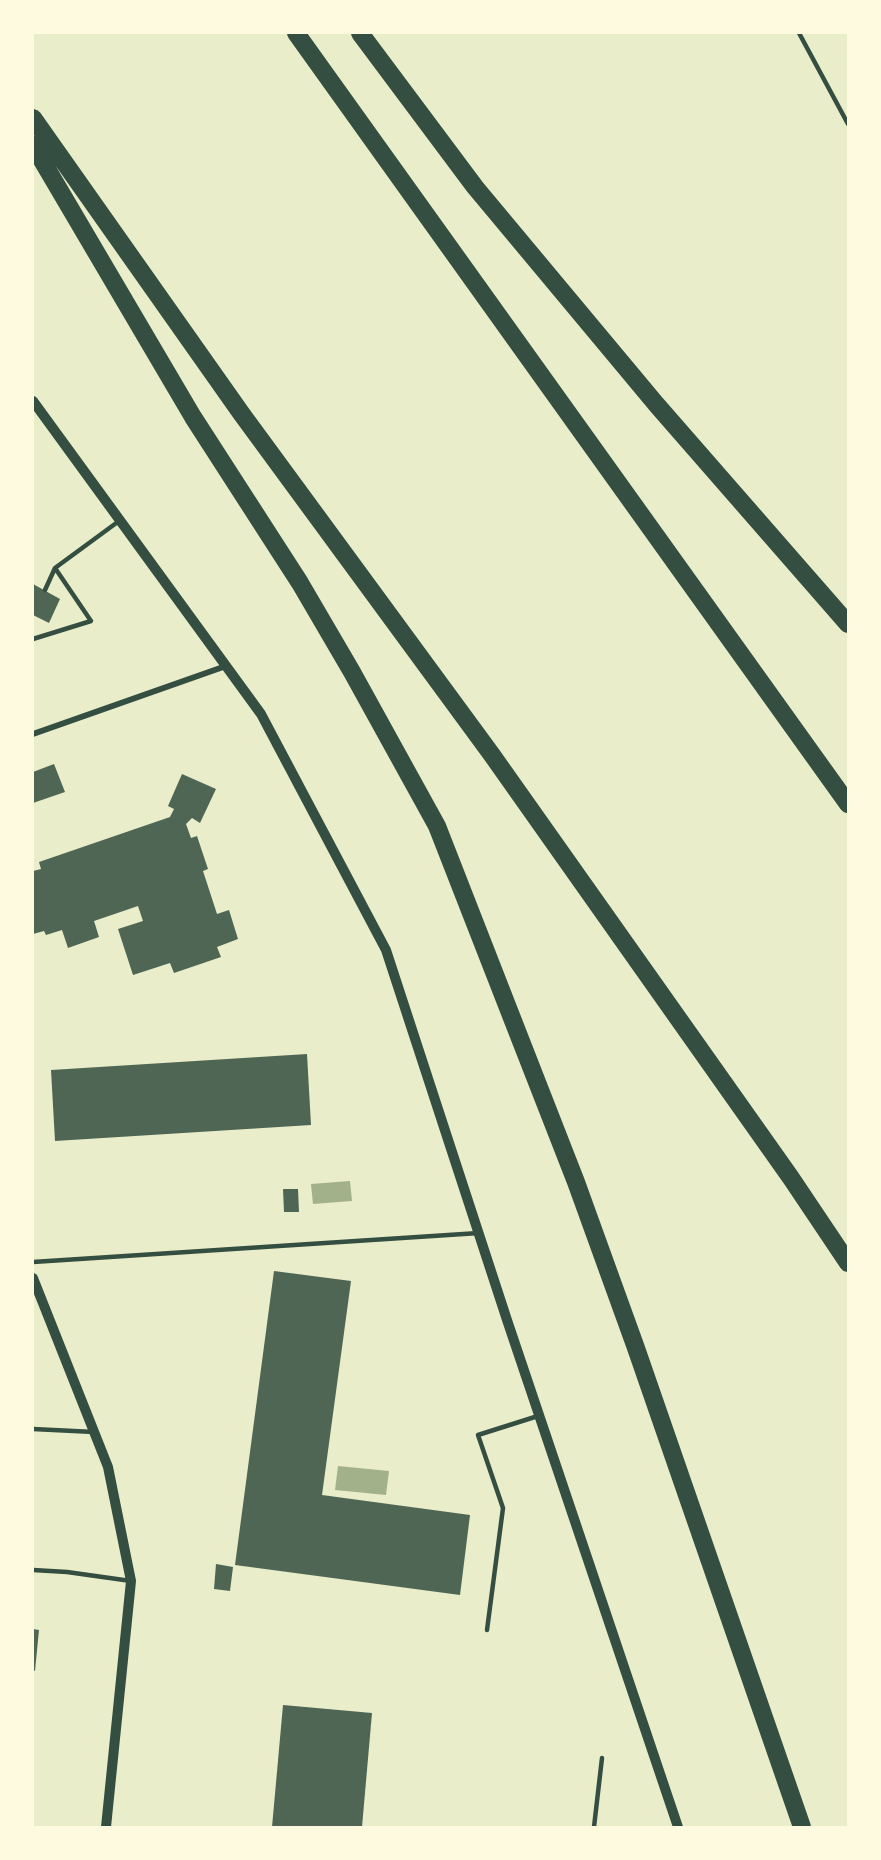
<!DOCTYPE html>
<html>
<head>
<meta charset="utf-8">
<style>
  body { margin:0 }
  #map { position:relative; width:881px; height:1860px; overflow:hidden; background:#e9edc9; font-family:Lora,serif }
  canvas { display:block }
  .frame { position:absolute; inset:0; border:34px solid #fefae0; pointer-events:none }
</style>
</head>
<body>
<div id="map">
<canvas width="881" height="1860"></canvas>
<div class="frame"></div>
</div>
<script>
const c = document.querySelector('canvas').getContext('2d');
c.lineJoin = 'round';
function fillPath(path, color) {
  c.fillStyle = color;
  c.fill(path, 'evenodd');
}
function trace(path, color, width, dash) {
  c.strokeStyle = color;
  c.lineWidth = width;
  c.lineCap = dash ? 'butt' : 'round';
  c.setLineDash(dash || []);
  c.stroke(path);
}
const water = new Path2D(`
  M350 1181 352 1201 313 1204 311 1184Z
  M338 1466 389 1471 386 1495 335 1490Z`);
const building = new Path2D(`
  M33 584 60 599 49 623 33 615Z
  M54 764 65 792 33 803V772Z
  M182 774 216 789 200 823 192 818 186 824 191 838 197 836 208 869 203 871 217 914 229 910 238 939 217 947 221 957 174 973 170 963 133 975 118 929 143 921 138 906 94 921 99 937 68 948 62 930 46 935 44 931 33 934V871L41 869 39 862 170 817 174 809 168 806Z
  M307 1054 311 1125 55 1141 51 1070Z
  M283 1189H298L299 1212H284Z
  M274 1271 351 1281 322 1495 470 1515 460 1595 235 1565Z
  M216 1564 233 1567 230 1591 214 1589Z
  M33 1629 39 1630 35 1671 33 1670Z
  M283 1705 372 1713 362 1827H272Z`);
const service = new Path2D(`
  M799 33 848 124
  M45 590 55 568 119 521
  M33 639 91 621 55 568
  M33 1262 479 1233
  M33 1429 94 1432
  M33 1570 67 1572 131 1581
  M487 1630 503 1508 478 1435 538 1416
  M594 1827 602 1758`);
const minor = new Path2D(`
  M33 734 226 666`);
const tertiary = new Path2D(`
  M33 401 261 714 386 950 507 1320 678 1827
  M33 1278 108 1467 131 1581 106 1827`);
const motorway = new Path2D(`
  M296 33 848 804
  M360 33 475 187 656 404 848 624
  M33 118 241 413 492 755 791 1178 848 1263
  M33 145 193 417 300 583 352 672 437 826 576 1182 636 1348 802 1827`);
fillPath(water, '#a3b18a');
fillPath(building, '#4f6655');
trace(service, '#344e41', 4.5);
trace(minor, '#344e41', 6);
trace(tertiary, '#344e41', 10);
trace(motorway, '#344e41', 18);
</script>
</body>
</html>
